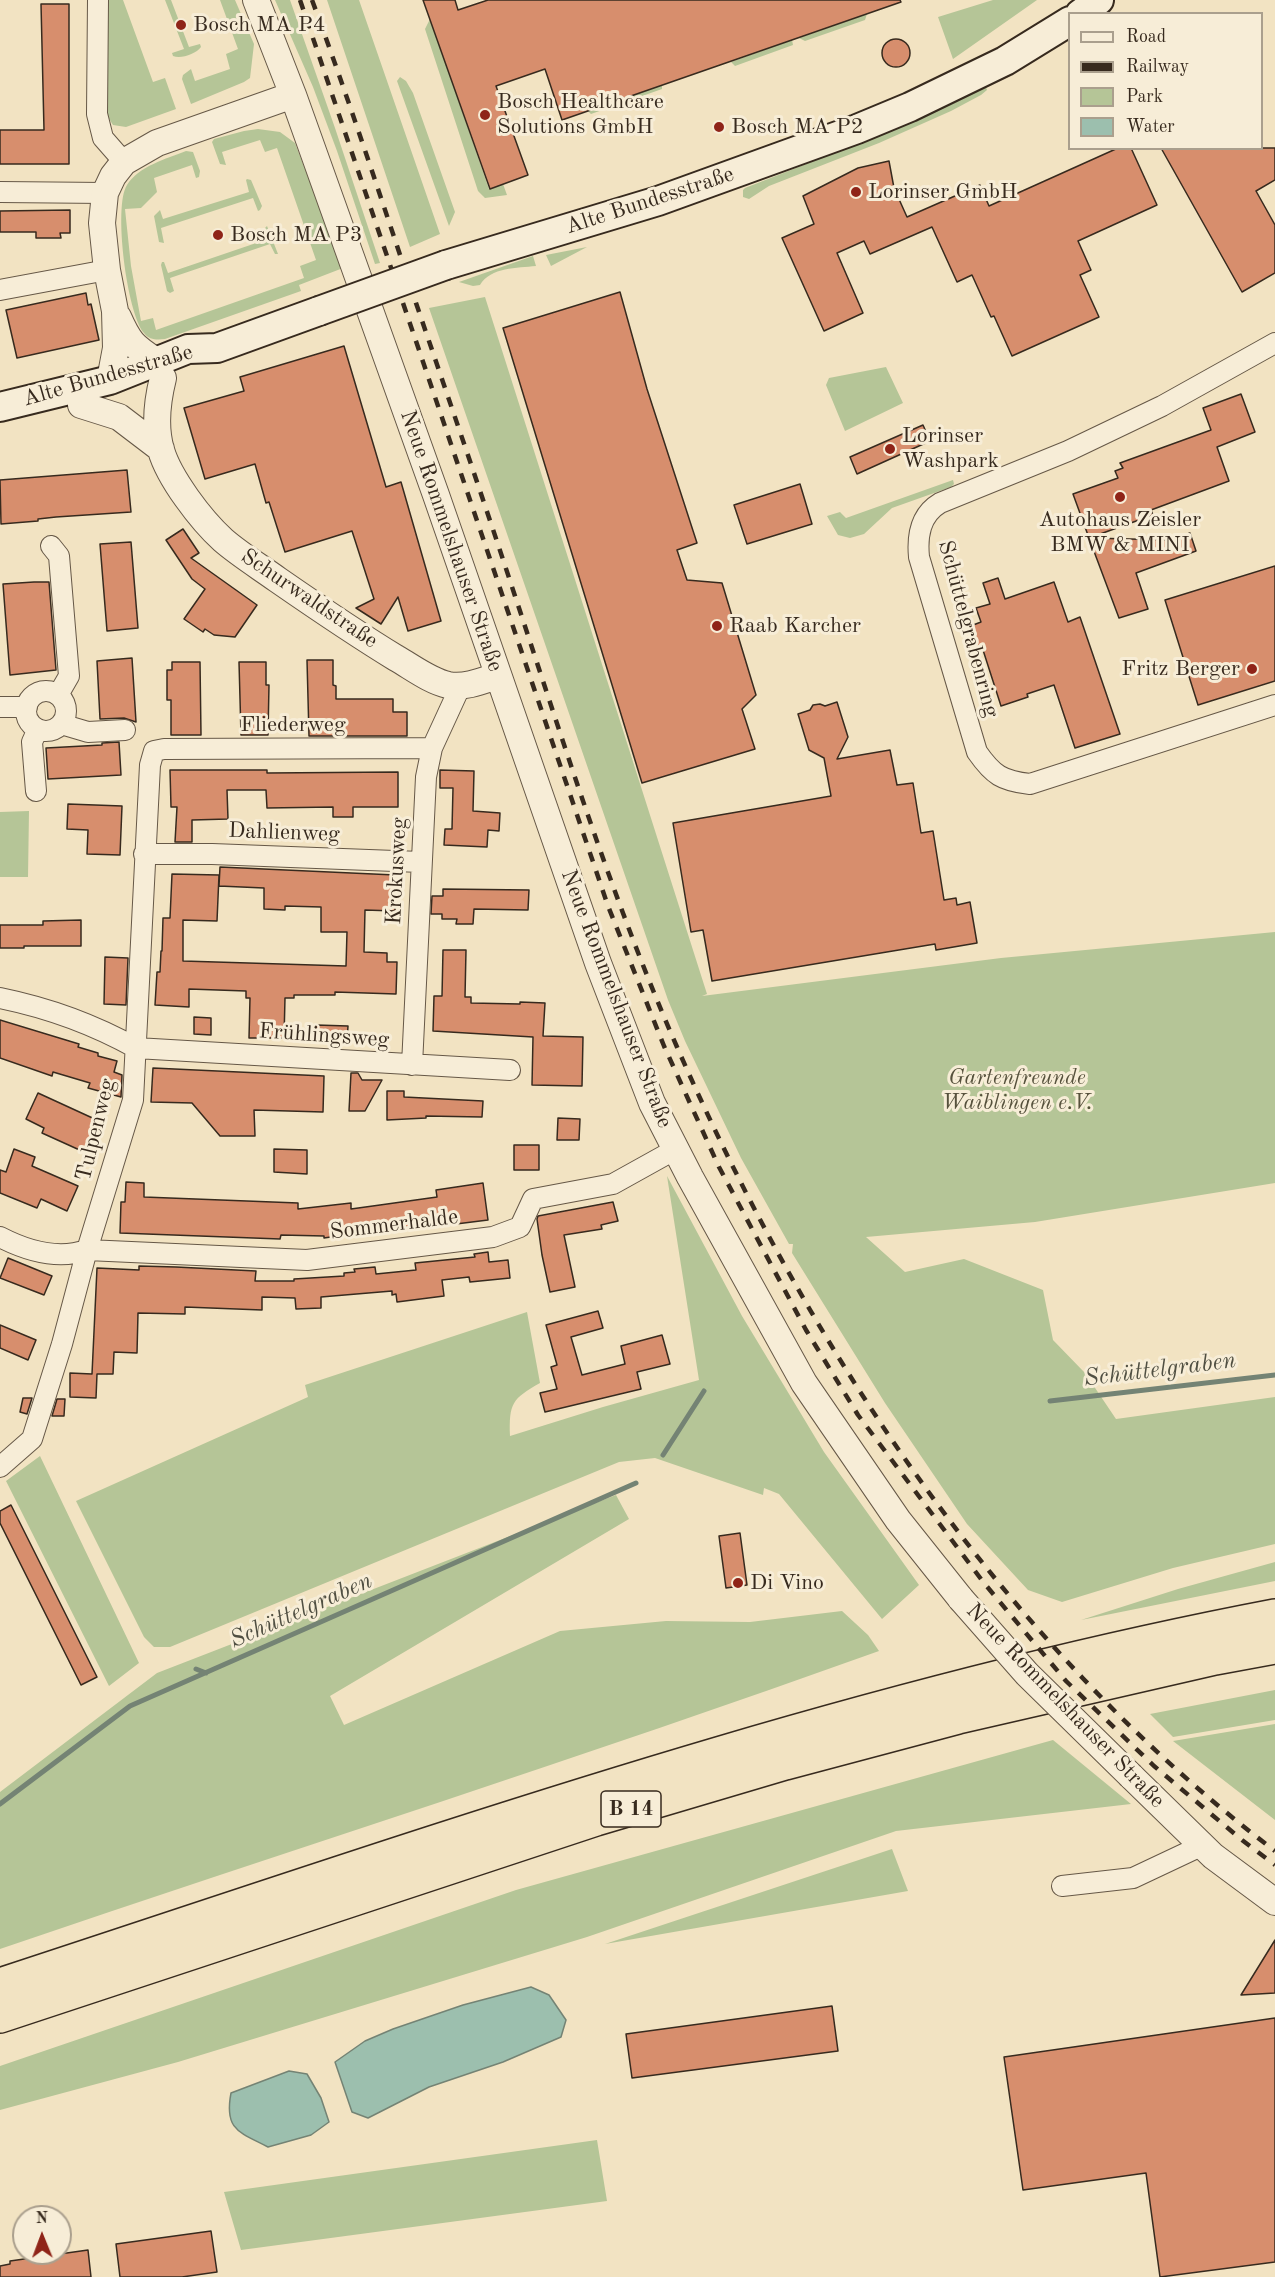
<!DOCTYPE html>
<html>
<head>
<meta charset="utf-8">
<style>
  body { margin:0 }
  #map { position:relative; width:1275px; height:2277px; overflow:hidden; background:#f2e3c2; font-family:"Old Standard TT",serif }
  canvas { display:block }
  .legend { position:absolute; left:1068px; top:12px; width:195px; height:138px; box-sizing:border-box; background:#f7edd7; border:2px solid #aa9f8d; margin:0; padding:8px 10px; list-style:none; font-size:18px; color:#372a1e }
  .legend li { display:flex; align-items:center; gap:12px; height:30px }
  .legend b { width:30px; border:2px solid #aa9f8d }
  .north { position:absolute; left:12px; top:2205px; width:60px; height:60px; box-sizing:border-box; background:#f7edd7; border:2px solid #aa9f8d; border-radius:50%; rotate:359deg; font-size:16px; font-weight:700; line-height:24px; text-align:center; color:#372a1e }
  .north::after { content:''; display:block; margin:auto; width:21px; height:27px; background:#8f2418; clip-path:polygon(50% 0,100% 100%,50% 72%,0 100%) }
</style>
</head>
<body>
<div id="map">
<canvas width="1275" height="2277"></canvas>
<ul class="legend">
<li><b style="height:8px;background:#f7edd7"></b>Road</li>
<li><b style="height:8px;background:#372a1e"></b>Railway</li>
<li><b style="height:16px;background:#b5c597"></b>Park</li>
<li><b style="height:16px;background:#9cbfae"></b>Water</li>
</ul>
<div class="north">N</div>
</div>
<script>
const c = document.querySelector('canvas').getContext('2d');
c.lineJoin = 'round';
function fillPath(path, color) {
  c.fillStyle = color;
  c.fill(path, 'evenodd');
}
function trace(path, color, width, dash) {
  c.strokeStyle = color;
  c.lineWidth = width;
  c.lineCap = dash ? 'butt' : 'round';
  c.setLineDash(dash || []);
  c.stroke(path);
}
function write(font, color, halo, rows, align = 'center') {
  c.font = font + ' "Old Standard TT",serif';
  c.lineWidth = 6;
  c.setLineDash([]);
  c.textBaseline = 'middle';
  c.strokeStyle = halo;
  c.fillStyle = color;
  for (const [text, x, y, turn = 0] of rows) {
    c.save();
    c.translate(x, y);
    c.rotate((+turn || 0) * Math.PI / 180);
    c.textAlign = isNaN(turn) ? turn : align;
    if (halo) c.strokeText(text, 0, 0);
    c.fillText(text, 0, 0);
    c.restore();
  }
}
const green = new Path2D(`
  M108 0H123L153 82 165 78 176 109 126 127 113 125 106 114V108Z
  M165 0H171L189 47 200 44 201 47C196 54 181 59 173 56L172 53 184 49Z
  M220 0H235L254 44 250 78 244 82 191 104 182 79 183 75 191 69 195 81 230 69 226 54 238 49Z
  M275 0H290L335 128 380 263 375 264 337 151 313 87Z
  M327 0H359L440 234 410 247Z
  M993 0H1037L953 59 938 17Z
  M867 14 865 20 805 41 799 38Z
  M430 19 489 189 503 184 507 195 485 198 478 191 425 29Z
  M792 40 793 45 735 66 731 62Z
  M400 77 406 81 413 93 455 212 449 226 397 81Z
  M662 85V89L591 114 588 111Z
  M986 87 987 90 981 95 951 111 879 143 769 186 749 199 743 197V190L745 188 865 141Z
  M258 129 280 132 295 143 343 268 299 285 301 291 165 339C157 340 149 340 144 333 127 314 113 206 127 185 139 166 166 159 186 151L193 152 200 171 199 177 196 178 192 165 154 178 157 192 141 208 125 209 131 266 141 321 153 318 156 330 304 278 300 266 316 260 277 148 265 152 260 140 222 152 226 165 220 164 212 142 214 139 244 131Z
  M247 179 251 180 262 206 260 210 258 211 253 198 161 228 164 243 159 242 154 216 160 210 163 219 249 192 246 180Z
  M267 226 278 254H275L270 244 170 278 174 291 170 293 167 291 161 265 162 262H164L168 273 268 239 265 228Z
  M587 247 551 266 546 255Z
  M533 256 536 266C517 268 491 267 480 285L473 286 459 282Z
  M485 297 707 994 702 996 1001 958 1275 932V1183L1035 1222 866 1237 905 1272 964 1259 1043 1290 1053 1340 1085 1373 1116 1419 1275 1397V1544L1173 1568 1062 1602 1028 1590 967 1524 885 1403 792 1253 793 1244H789L741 1158 685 1041 668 1000 429 308Z
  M886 367 903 403 845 431 826 385 829 378Z
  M953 480 954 484 951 487 892 508 864 534 850 538 838 535 827 516 840 512 846 518Z
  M29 811 28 877H0V812Z
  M667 1176 742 1316 824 1452 919 1585 882 1619 779 1494 764 1488 763 1495 655 1458 619 1462 170 1647H154L144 1637 76 1501 308 1397 305 1385 527 1312 540 1383C512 1399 509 1403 510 1436L603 1407 699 1380Z
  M40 1456 139 1663 109 1686 6 1481Z
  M616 1495 629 1519 330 1696 344 1725 560 1631 666 1621 750 1622 842 1611 868 1635 879 1651C588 1756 293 1849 0 1949V1792L157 1673Z
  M1275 1562V1581L1081 1620 1178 1589Z
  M1275 1690V1720L1173 1737 1150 1714Z
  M1275 1724V1820L1173 1741Z
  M1053 1740 1131 1804 896 1831 587 1937 178 2062 0 2110V2066L516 1890Z
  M892 1849 908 1891 605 1944Z
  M597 2140 607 2201 241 2250 224 2192Z`);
const water = new Path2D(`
  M531 1987 549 1995 566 2020 561 2037 503 2062 429 2087 368 2118 352 2112 335 2062 365 2041 393 2029 463 2005Z
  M289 2071 307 2074 321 2098 329 2122 311 2135 268 2147C239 2132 224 2130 231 2093Z`);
const stream = new Path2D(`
  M1050 1401 1275 1375
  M663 1455 704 1391
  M196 1669 206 1673
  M0 1804 130 1706 636 1483`);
const building = new Path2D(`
  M423 0H455L458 10 488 0H900L901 2 562 120 545 69 496 86 528 175 490 189Z
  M41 4H69V164H0V130H44Z
  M882 53a14 14 0 1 1 28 0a14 14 0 1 1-28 0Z
  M1118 148H1131L1157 205 1078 241 1091 270 1080 275 1099 317 1012 356 994 316 991 317 972 275 957 282 932 227 870 254 864 241 837 253 863 313 824 331 782 238 814 224 803 196 858 168 889 161 894 188 907 217 980 185 989 206Z
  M1161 148H1275V180L1256 191 1275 225V273L1242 292Z
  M70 210V233H60L61 238H36V232H0V211Z
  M620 292 647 389 697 543 677 550 687 580 722 583 756 695 742 709 755 749 642 783 503 328Z
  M86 293 88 305 91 304 99 340 17 358 6 310Z
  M344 346 386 487 401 482 441 621 408 631 398 597 381 624 356 608 374 599 352 531 285 552 269 502 266 503 255 464 205 479 184 408 244 391 240 377Z
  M1241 394 1255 432 1217 447 1229 481 1151 510 1153 515 1089 538 1073 494 1118 478 1115 471 1123 468 1120 463 1211 430 1203 408Z
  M923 425 930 441 857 474 850 457Z
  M127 470 131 512 56 517 38 519V521L1 524 0 480Z
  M800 484 812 524 747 544 734 505Z
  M183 529 199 553 191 558 257 605 235 637 214 635 205 629 203 632 184 619 205 589 192 579 166 540Z
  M1190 533 1196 551 1136 573 1148 609 1119 618 1089 538 1170 540Z
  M131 542 138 628 107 631 100 544Z
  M1275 566V681L1198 705 1165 600Z
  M998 578 1005 599 1054 582 1068 622 1080 617 1120 734 1075 748 1054 685 1027 694 1028 697 1001 706 983 650 977 652 968 627 981 622 976 608 990 604 983 583Z
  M34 582H49L56 670 10 675 3 584Z
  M132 658 136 722 124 718 100 719 97 661Z
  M307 660H333V685L336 686V699H393V712H407V736H309Z
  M172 662H200L201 735H171V700H167V670H172Z
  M239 662H266V685H269L268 735H241Z
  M837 702 848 737 837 759 890 750 897 785 913 783 921 833 933 831 944 900 956 898 957 905 970 902 977 943 936 950 935 944 712 981 703 930 691 932 673 823 831 796 824 758 809 750 798 714 810 710 813 705 820 704 825 706Z
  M119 742 121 775 48 779 46 748 102 745V743Z
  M170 770H267V773L398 772V807H353V817H333V807L267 808 266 790H227L228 819 192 820V842H175L177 807H171Z
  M440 770 474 771 473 811 500 813 499 831 488 830 487 847 444 845 445 829H452L453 788H440Z
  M68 804 122 806 120 855 87 854 88 830 67 829Z
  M220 867 395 875V911L365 910 364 952 387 953V962H397L396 994 335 992V995H294V998H285L284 1038H249L250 998H246V991L189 989V1007L155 1005 157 972H160L161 951H162L163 918H170L172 874 219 875 217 921 183 920V961L346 966 347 932H321V907L285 906V910L264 909V888L219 886Z
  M443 889 529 890 528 910 474 909 473 924H456L457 919H442V914H431L432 896H443Z
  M81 920V946H24V948H0V925H43V921Z
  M443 950H466L465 997H471V1003L520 1004V1002L545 1003 543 1036 583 1037 582 1086 532 1085 533 1037 433 1031 434 996H442Z
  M105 957 128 958 126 1005 104 1004Z
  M194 1017 211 1018V1035L194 1034Z
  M0 1020 79 1044 78 1047 98 1053V1056L117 1061 114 1072 122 1075 121 1097 88 1088 90 1083 53 1072 52 1076 0 1058Z
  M316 1025 348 1026 347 1041 316 1040Z
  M153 1068 324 1076 323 1112 254 1110 255 1136H220L192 1103 151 1102Z
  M351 1073H358L362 1080H382L365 1111H349Z
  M387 1091H404V1097L483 1101 482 1117 426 1116V1118L387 1120Z
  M38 1093 99 1121 84 1152 42 1133 44 1128 26 1119Z
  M558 1118 580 1119 579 1140H557Z
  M514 1145H539V1170H514Z
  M14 1149 35 1157 32 1166 78 1186 67 1211 41 1199 37 1208 0 1193V1170L6 1172Z
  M274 1149 307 1150V1174L274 1172Z
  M126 1182 144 1183V1197L298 1203V1209L351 1203V1209L380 1205 437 1197 436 1190 483 1183 488 1220 432 1227V1224L383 1230V1229L324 1238V1236L281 1235 280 1239 120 1233 121 1202H125Z
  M613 1202 618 1221 601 1225 602 1229 564 1235 575 1287 550 1292 542 1255 537 1219 538 1216Z
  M488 1252 489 1262 508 1260 510 1278 470 1282 469 1277 442 1280 444 1296 397 1302 396 1294 392 1295V1291L321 1297V1308L296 1309 295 1298 262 1297V1310L185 1307V1314L138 1313 137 1353 114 1352 113 1374H97L96 1398 70 1397V1373L92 1374 97 1268 139 1270V1266L176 1267 256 1271 255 1281H294V1279L344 1276V1273L355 1272 354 1269 375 1267 376 1274 416 1270 415 1263 475 1257 474 1254Z
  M8 1258 52 1276 44 1295 0 1278Z
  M598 1311 603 1328 571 1337 582 1375 625 1364 621 1346 662 1335 670 1364 637 1372 641 1389 545 1412 540 1393 557 1389 551 1367 557 1365 546 1325Z
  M0 1325 36 1340 28 1360 0 1348Z
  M23 1398H32L27 1414 20 1412Z
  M57 1399H65L64 1416H52Z
  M11 1505 97 1677 81 1685 0 1523V1511Z
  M740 1533 747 1585 726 1588 719 1536Z
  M1275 1940V1993L1241 1995Z
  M832 2006 838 2051 632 2078 626 2034Z
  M1275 2018V2262L1160 2277 1146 2173 1023 2190 1004 2057Z
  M211 2231 217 2272 182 2277H120L116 2244Z
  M88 2250 91 2277H0V2266L10 2264V2261Z`);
const minor = new Path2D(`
  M98 0 97 114 103 138 124 162
  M0 192 105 193
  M0 290 107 270
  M1275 343 1162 406 1068 451 940 503C920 515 917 536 919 557L977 752C993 775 1002 781 1030 784L1275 705
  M51 546 59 556 69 676 58 695
  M26 711a20 20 0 1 1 40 0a20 20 0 1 1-40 0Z
  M0 707H27
  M61 724 88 732 125 730
  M36 791 32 742 38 729
  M144 854H212L421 862
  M0 998C49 1008 93 1024 136 1048L510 1070
  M412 1065 426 777 432 748 461 685
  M0 1237C27 1251 58 1260 87 1250L307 1260 493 1237 520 1227 533 1199 613 1184 676 1149
  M0 1467 32 1439 62 1344 87 1250 133 1100 150 765 154 751 164 749 432 748
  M1062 1886 1133 1878 1203 1845`);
const tertiary = new Path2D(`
  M256 0 293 95 436 495 598 963 652 1103 690 1177 804 1383 898 1520 961 1599
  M118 317C129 342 133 346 156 361
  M163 378C157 402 154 426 161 450 169 478 201 520 223 540 239 554 260 567 278 580 317 607 355 633 396 658 412 667 430 681 448 685 465 688 482 681 497 676
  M110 380 116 348 115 311 107 270 102 223 105 193 113 176 124 162 157 143 293 95
  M81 405 119 417 161 449
  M1131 1776 1213 1856 1275 1902`);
const secondary = new Path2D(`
  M1080 14 1099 0
  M446 265 658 201 857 129 910 107 1005 61 1070 21
  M0 407 110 380 188 349 217 348 319 311`);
const trunk = new Path2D(`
  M0 1985C421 1847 839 1699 1275 1616
  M0 2016 596 1819 785 1763 958 1717 1215 1658 1275 1647`);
const rail = new Path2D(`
  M300 0 608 906 664 1046 719 1167 806 1330 858 1415 984 1583 1066 1681 1154 1766 1242 1840 1275 1865
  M312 0C349 100 382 201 416 303 449 400 483 498 515 596 565 747 613 901 677 1047 812 1355 1005 1646 1275 1851`);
const tertiaryBridge = new Path2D(`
  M961 1599 1027 1674 1131 1776`);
const secondaryBridge = new Path2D(`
  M319 311 446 265`);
const markers = [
  [181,25,6,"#8f2418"],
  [485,115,6,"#8f2418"],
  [719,127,6,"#8f2418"],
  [856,192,6,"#8f2418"],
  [218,235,6,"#8f2418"],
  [890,449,6,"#8f2418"],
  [1120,497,6,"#8f2418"],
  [717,626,6,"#8f2418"],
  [1252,669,6,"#8f2418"],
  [738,1583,6,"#8f2418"]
];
const shields = [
  [631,1809,60]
];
const shieldNames = [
  ["B 14",631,1809]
];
const poiNames = [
  ["Bosch MA P4",193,25],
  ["Bosch Healthcare",497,102],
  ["Solutions GmbH",497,127],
  ["Bosch MA P2",731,127],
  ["Lorinser GmbH",868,192],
  ["Bosch MA P3",230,235],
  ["Lorinser",902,436],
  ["Washpark",902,461],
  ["Autohaus Zeisler",1120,520,"center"],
  ["BMW & MINI",1120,545,"center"],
  ["Raab Karcher",729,626],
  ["Fritz Berger",1240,669,"right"],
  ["Di Vino",750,1583]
];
const streetNames = [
  ["Alte Bundesstraße",650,201,-18],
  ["Alte Bundesstraße",108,376,-16],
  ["Neue Rommelshauser Straße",451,541,71],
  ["Schurwaldstraße",309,599,34],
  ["Schüttelgrabenring",968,629,75],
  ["Fliederweg",293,725],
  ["Dahlienweg",284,833,2],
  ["Krokusweg",397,871,-87],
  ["Neue Rommelshauser Straße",616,999,69],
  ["Frühlingsweg",324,1036,4],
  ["Tulpenweg",96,1130,-76],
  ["Sommerhalde",394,1225,-7],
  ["Neue Rommelshauser Straße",1065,1706,46]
];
const parkNames = [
  ["Gartenfreunde",1017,1078],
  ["Waiblingen e.V.",1017,1103]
];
const waterNames = [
  ["Schüttelgraben",1160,1370,-7],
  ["Schüttelgraben",301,1611,-24]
];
fillPath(green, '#b5c597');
fillPath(water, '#9cbfae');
trace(water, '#748374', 1.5);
trace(stream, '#748374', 5);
fillPath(building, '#d78e6d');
trace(building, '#372a1e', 1.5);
trace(minor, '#665847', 22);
trace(tertiary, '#665847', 28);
trace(secondary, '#372a1e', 32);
trace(trunk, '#372a1e', 36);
trace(minor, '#f7edd7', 20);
trace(tertiary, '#f7edd7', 26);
trace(secondary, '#f7edd7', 28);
trace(trunk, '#f2e3c2', 33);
trace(rail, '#372a1e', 4.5, [10, 10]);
trace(tertiaryBridge, '#665847', 28, []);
trace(secondaryBridge, '#372a1e', 32, []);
trace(tertiaryBridge, '#f7edd7', 26);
trace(secondaryBridge, '#f7edd7', 28);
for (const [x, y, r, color] of markers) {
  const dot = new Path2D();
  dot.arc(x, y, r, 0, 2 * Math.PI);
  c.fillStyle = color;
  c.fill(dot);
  trace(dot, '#f7edd7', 2);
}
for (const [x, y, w] of shields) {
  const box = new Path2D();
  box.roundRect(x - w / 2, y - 18, w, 36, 4.5);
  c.fillStyle = '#f7edd7';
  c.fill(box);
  trace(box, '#372a1e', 1.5);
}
write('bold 21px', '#372a1e', null, shieldNames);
write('22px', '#372a1e', '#f7edd7', poiNames, 'left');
write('22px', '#372a1e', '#f7edd7', streetNames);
write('italic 22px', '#56513c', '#f7edd7', parkNames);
write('italic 24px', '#504f42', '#f7edd7', waterNames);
</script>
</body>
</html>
